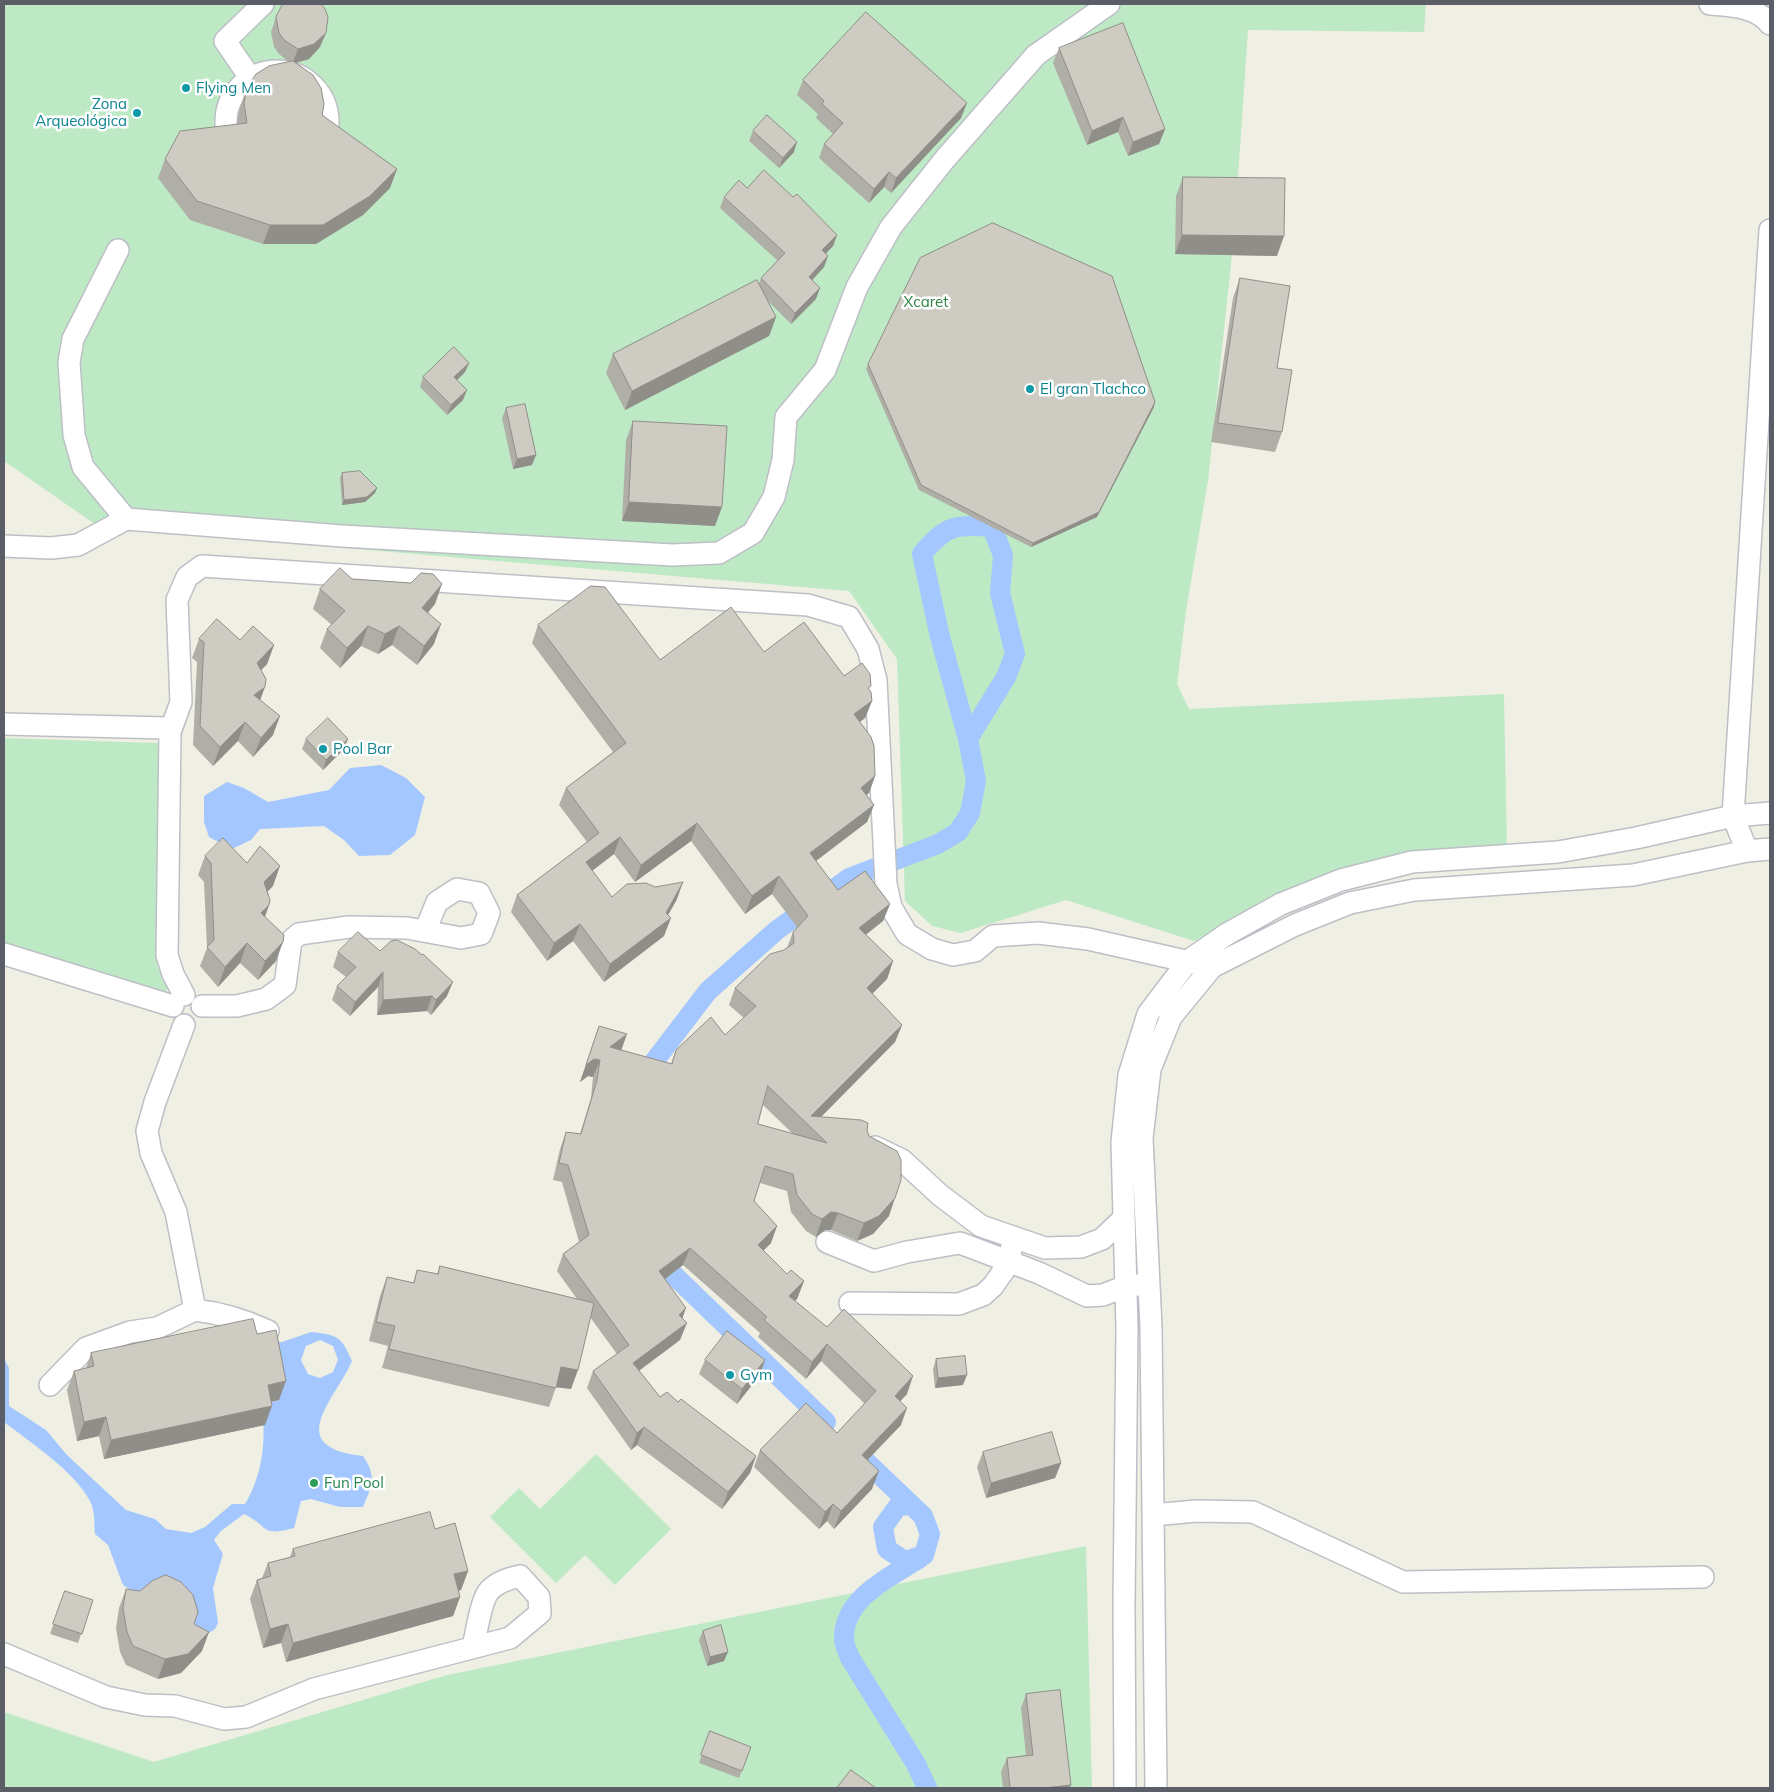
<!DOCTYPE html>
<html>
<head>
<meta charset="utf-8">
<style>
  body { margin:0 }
  #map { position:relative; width:1774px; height:1792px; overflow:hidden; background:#f0efe3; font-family:Mulish,sans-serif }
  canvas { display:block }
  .frame { position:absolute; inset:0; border:5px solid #5b5e66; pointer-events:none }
</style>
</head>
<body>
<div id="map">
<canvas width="1774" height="1792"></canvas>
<div class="frame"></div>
</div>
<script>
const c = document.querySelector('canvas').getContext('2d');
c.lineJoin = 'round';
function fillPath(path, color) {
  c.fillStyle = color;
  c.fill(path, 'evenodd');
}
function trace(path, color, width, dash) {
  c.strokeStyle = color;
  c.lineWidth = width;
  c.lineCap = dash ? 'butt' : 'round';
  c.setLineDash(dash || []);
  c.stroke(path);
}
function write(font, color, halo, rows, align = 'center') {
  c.font = font + ' Mulish,sans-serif';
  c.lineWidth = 5;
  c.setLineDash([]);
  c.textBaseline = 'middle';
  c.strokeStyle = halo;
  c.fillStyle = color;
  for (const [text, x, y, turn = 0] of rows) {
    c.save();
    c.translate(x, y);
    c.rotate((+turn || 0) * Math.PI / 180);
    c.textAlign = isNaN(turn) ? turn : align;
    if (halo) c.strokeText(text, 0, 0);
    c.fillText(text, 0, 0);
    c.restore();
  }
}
const green = new Path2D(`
  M4 4H1426L1424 32 1248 30 1234 236 1208 481 1186 611 1177 684 1189 709 1504 694 1507 851 1414 856 1225 925 1194 941 1066 900 961 933 932 926 905 901 897 659 849 591 99 527 4 461Z
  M4 738 157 743 162 757 157 964 170 987 163 995 4 945Z
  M596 1454 671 1529 615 1585 585 1555 556 1583 490 1517 519 1488 540 1509Z
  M1086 1546 1092 1788H4V1712L154 1762 447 1675Z`);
const water = new Path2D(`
  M381 765 406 778 425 797 415 835 390 855 359 856 344 840 324 826 260 829 251 840 232 849 209 837 204 822V796L227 782 244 788 268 802 329 790 350 768Z
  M311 1332C338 1335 341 1336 352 1361 335 1400 282 1447 363 1456 377 1476 372 1486 363 1507H340L311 1499 301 1501 294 1528C259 1537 271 1527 244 1514L221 1531 214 1540 223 1554 213 1588 218 1623 215 1629 203 1637 123 1585 108 1545 95 1534C94 1524 95 1512 91 1503 76 1472 31 1443 4 1422V1358L9 1368V1406L46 1430 67 1455 126 1510 155 1519 166 1529 191 1533 205 1527 232 1504H245C263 1475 267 1437 261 1404L279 1400 266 1342H282ZM320 1340 333 1346 338 1360 333 1372 320 1378 308 1374 301 1360 306 1346Z`);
const canal = new Path2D(`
  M648 1084 653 1063 708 991 777 930 849 878 938 844 958 832 970 813 976 781 968 739 940 637 922 554C946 525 956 524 992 527L1003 555 1000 593 1015 654 1006 677 968 739
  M653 1255 826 1422
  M859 1455 923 1516 930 1534 924 1555 905 1561 887 1549 883 1527 898 1506 911 1505
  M920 1558C890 1577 843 1598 844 1639 844 1645 848 1652 850 1658L916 1764 927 1788`);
const minor = new Path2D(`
  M1710 4C1731 6 1756 6 1770 24
  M226 122a51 51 0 1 1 102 0a51 51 0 1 1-102 0Z
  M251 79 225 41 263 4
  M118 250 73 339 69 362 74 435 83 467 126 519
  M4 546 51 548 78 545 126 519 342 536 672 555 719 553 753 533 774 497 783 460 786 417 825 370 857 287 891 227 945 159 1036 55 1109 4
  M4 724 166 728 170 732 167 955 173 974 184 995
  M170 732 181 702 177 600 187 577 202 566 808 605 849 617 868 649 876 680 886 884 891 907 907 934 932 949 953 955 975 951 993 936 1038 933 1088 939 1212 967
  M1747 851 1733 816 1770 230
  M4 954 173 1006
  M202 1006H237L266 999 285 985 291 941 299 934 349 927 407 928 461 938 481 934 489 913 479 893 457 889 437 902 425 931
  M184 1025 155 1102 147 1131 151 1153 176 1212 195 1310C221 1313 244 1320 268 1331
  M875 1147 902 1160 940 1195 981 1226 1045 1248 1081 1247 1102 1239 1124 1218
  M827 1242 874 1261 907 1252 960 1243 1039 1273 1087 1296 1103 1295 1126 1286 1138 1285
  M850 1303 959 1304 983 1295 993 1286 1009 1263 1011 1250
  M50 1385 86 1348 130 1332 157 1328 195 1310
  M1153 1515 1196 1511 1253 1512 1403 1582 1703 1577
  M4 1654 106 1697 145 1705 175 1706 224 1719 246 1717 314 1689 510 1638 540 1613 539 1597 520 1576C510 1578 496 1583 489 1591 481 1600 476 1635 473 1647
  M1125 1788 1124 1604 1127 1329 1122 1142 1129 1075 1148 1014 1188 961 1227 934 1281 904 1341 880 1412 862 1558 852 1636 838 1733 816 1770 813
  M1156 1788 1151 1327 1142 1138 1150 1069 1171 1017 1212 967 1295 925 1350 903 1414 890 1633 875 1747 851 1770 849`);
const wall = new Path2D(`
  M276 17 320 47 309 59 296 63 322 115 397 169 390 188 363 215 316 244H263L190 220 158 178 165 159 237 124V122L240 107 247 87 289 62 279 54 274 47 271 32Z
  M1059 48 1165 129 1159 144 1128 156 1118 132 1087 145 1053 63Z
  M803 80 961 118 891 193 884 187 869 203 819 158 824 144 833 134 816 118 818 114 797 95Z
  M753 131 794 152 779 168 749 141Z
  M1183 177 1277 256 1175 254 1176 196Z
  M747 188 793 197 837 235 833 246 826 254 828 256 824 267 812 280 816 299 791 324 767 300 776 317 769 336 625 410 606 373 613 354 759 284 761 278 778 261 720 208 724 197Z
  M1240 278 1277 368 1282 432 1275 452 1211 442 1233 298Z
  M469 363 465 372 457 380 463 400 447 415 420 387 423 377Z
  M868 364 1154 407 1097 517 1031 547 919 490 866 369Z
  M506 408 536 455 532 465 513 469 502 418Z
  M633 421 715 526 622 521 626 440Z
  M342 473 375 493 365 502 342 505 340 478Z
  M352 579 411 583 435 604 428 613 434 644 417 665 392 645 378 654 361 646 340 668 320 648 327 629 332 625 313 609 320 589Z
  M538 625 660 660 764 652 844 676 870 690 872 701 865 718 860 722 875 776 869 793 866 795 874 805 867 822 816 861 838 890 890 904 883 921 866 935 893 961 887 979 872 994 902 1025 895 1042 821 1117 867 1130 889 1216 873 1234 857 1241 831 1230H825L816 1237 806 1231 791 1212 787 1191 760 1183 754 1201 771 1243 763 1251 787 1274 804 1281 797 1299 795 1301 907 1394 900 1401 901 1425 867 1460 872 1489 834 1529 827 1521 819 1529 754 1467 760 1450 837 1433 865 1404 821 1361 806 1379 758 1337 760 1333 683 1265 665 1279 683 1318 680 1340 639 1371 660 1397 678 1402 756 1456 750 1473 722 1509 637 1445 631 1450 587 1388 593 1371 617 1354 590 1317 571 1389 556 1387 549 1407 382 1368 388 1346 369 1341 380 1296 387 1277 413 1283 417 1270 437 1274 440 1266 577 1299 557 1271 563 1254 579 1242 562 1182 553 1180 560 1149 566 1132 580 1134 591 1098 593 1077 588 1076 580 1082 599 1026 621 1050 671 1064 676 1050 725 1035 744 1018 729 1005 735 988 787 948 793 932 797 927 772 894 745 914 691 841 635 882 614 854 592 871 612 897 677 899 668 915 664 936 604 982 573 941 547 961 511 912 517 895 587 842 559 805 566 788 613 752 532 643ZM763 1105 793 1134 758 1124Z
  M199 639 240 640 274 645 267 664 261 670 260 700 273 735 253 757 238 741 213 766 193 745 197 662 192 658Z
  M306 739 344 749 323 770 302 749Z
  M205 856 247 863 273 886 267 892 269 905 265 917 276 961 258 980 240 963 218 987 200 966 207 948 204 882 198 875Z
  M380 951 447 996 431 1015 427 1011 377 1015 378 987 350 1016 332 1000 337 986 346 977 333 967 338 952Z
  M91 1353 279 1400 271 1402 265 1425 104 1459 99 1436 77 1441 67 1390 74 1371 86 1368Z
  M936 1359 963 1385 935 1388 933 1369Z
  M705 1360 760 1375 737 1404 699 1374Z
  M983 1452 1061 1463 1055 1478 986 1498 977 1467Z
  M435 1529 468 1571 461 1590 458 1591 460 1597 453 1616 286 1662 281 1643 263 1648 250 1599 257 1580 262 1578 268 1563 290 1557 293 1549Z
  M126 1589 194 1624 202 1651 181 1673 158 1679 126 1665 120 1652 116 1628 119 1608Z
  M65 1591 93 1600 78 1643 50 1634Z
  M703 1631 724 1661 707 1666 699 1640Z
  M1026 1694 1071 1785 1069 1788H1003L1001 1772 1007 1758 1026 1755 1021 1708Z
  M710 1731 751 1747 739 1778 699 1763Z`);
const shadedWall = new Path2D(`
  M326 33 320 47 309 59 292 64 298 49Z
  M967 103 961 118 891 193 896 178Z
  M1123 117 1118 132 1087 145 1092 131Z
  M1165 129 1159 144 1128 156 1133 142Z
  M797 142 794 152 779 168 783 158Z
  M397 169 390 188 363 215 316 244H263L270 225Z
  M889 172 884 187 869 203 874 189Z
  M837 235 833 246 817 262 822 250Z
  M1182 235 1284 236 1277 256 1175 254Z
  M828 256 824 267 805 288 809 277Z
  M820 288 816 299 791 324 795 313Z
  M776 317 769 336 625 410 632 391Z
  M469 363 465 372 450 387 454 377Z
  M467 390 463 400 447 415 451 405Z
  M1155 402 1154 407 1097 517 1031 547 1033 543Z
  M536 455 532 465 513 469 517 459Z
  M377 488 375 493 365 502 342 505 344 500Z
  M629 502 722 507 715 526 622 521Z
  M442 584 435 604 415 627 422 608Z
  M441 624 434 644 417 665 424 646Z
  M368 626 361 646 340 668 347 648Z
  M399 626 392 645 378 654 385 634Z
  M274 645 267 664 250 682 257 663Z
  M265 687 258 706 254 695Z
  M872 701 865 718 848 731 854 714Z
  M280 716 273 735 253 757 261 738Z
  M245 722 238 741 213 766 220 747Z
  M348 739 344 749 323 770 326 760Z
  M875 776 869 793 854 805 861 788Z
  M874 805 867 822 804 870 810 853Z
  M697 823 691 841 635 882 641 865Z
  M620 837 614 854 580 880 586 862Z
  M280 866 273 886 257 902 264 882Z
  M779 876 772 894 745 914 752 896Z
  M683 882 677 899 663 924 671 918 664 936 604 982 610 964 666 913Z
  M890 904 883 921 852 945 859 928Z
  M269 905 262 925 261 913Z
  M580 924 573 941 547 961 554 943Z
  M283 942 276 961 258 980 265 961Z
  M247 943 240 963 218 987 225 967Z
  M893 961 887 979 861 1005 867 988Z
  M383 972 378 987 350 1016 355 1002Z
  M453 982 447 996 431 1015 436 1000Z
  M432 996 427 1011 377 1015 383 1000Z
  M902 1025 895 1042 811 1127V1116Z
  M627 1034 621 1051 610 1047Z
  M594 1059 600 1060 593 1077 588 1076 580 1082 586 1065Z
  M895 1198 889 1216 873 1234 857 1241 864 1223Z
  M831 1212 838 1213 831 1230H825L816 1237 822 1219Z
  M777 1226 771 1243 751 1263 758 1245Z
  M690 1248 683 1265 653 1288 659 1271Z
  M804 1281 797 1299 782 1313 789 1296Z
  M686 1308 680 1325 679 1315Z
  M687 1323 680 1340 626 1380 633 1363Z
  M827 1344 821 1361 806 1379 812 1362Z
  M765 1360 760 1375 737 1404 742 1389Z
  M561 1367 578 1370 571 1389 554 1387Z
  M967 1375 963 1385 935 1388 938 1378Z
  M913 1376 907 1394 889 1413 895 1396Z
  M286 1381 279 1400 261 1404 268 1385Z
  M272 1406 265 1425 104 1459 111 1440Z
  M907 1408 901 1425 855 1473 862 1455Z
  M106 1417 99 1436 77 1441 84 1422Z
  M644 1427 637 1445 631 1450 637 1433Z
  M756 1456 750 1473 722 1509 728 1492Z
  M1061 1463 1055 1478 986 1498 991 1483Z
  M879 1471 872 1489 834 1529 841 1511Z
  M833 1504 827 1521 819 1529 825 1512Z
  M468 1571 461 1590 447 1594 454 1574Z
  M460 1597 453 1616 286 1662 293 1643Z
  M288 1624 281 1643 263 1648 270 1629Z
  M209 1632 202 1651 181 1673 158 1679 165 1659Z
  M728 1652 724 1661 707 1666 710 1657Z
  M1071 1785 1069 1788H1044Z`);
const building = new Path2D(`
  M283 4H321L325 9 328 17 326 33 314 44 298 49 284 40 279 33 276 17Z
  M866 12 967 103 896 178 889 172 874 189 824 144 843 123 822 104 824 101 803 80Z
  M1123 23 1165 129 1133 142 1123 117 1092 131 1059 48Z
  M293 61 313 75 321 88 324 104 322 115 397 169 370 196 323 225H270L197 201 165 159 180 131 247 123 244 103 247 87 256 74 269 66Z
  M767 115 797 142 783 158 753 131Z
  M764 170 793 197 797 194 837 235 822 250 828 256 809 277 820 288 795 313 761 278 785 253 724 197 739 180 747 188Z
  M1183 177 1285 178 1284 236 1182 235Z
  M993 223 1112 276 1155 402 1099 512 1033 543 921 485 868 364 920 258Z
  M1240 278 1290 286 1277 368 1292 370 1282 432 1218 423Z
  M757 280 776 317 632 391 613 354Z
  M454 347 469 363 454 377 467 390 451 405 423 377Z
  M525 404 536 455 517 459 506 408Z
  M633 421 727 426 722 507 629 502Z
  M360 471 377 488 367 497 344 500 342 473Z
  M340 568 352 579 411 583 421 573 433 574 442 584 422 608 441 624 424 646 399 626 385 634 368 626 347 648 327 629 345 611 320 589Z
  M591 586 605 587 660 660 731 607 764 652 804 622 844 676 862 663 870 674 871 686 868 688 871 692 872 701 854 714 871 737 874 746 875 776 861 788 874 805 810 853 838 890 865 871 890 904 859 928 893 961 867 988 902 1025 811 1116 861 1120 868 1123 867 1130 869 1136 897 1151 901 1160V1180L895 1198 879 1216 864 1223 838 1213 831 1212 822 1219 812 1214 797 1195 793 1174 765 1166 754 1201 777 1226 758 1245 787 1274 791 1270 804 1281 789 1296 827 1327 844 1309 913 1376 895 1396 907 1408 862 1455 879 1471 841 1511 833 1504 825 1512 760 1450 806 1403 837 1433 876 1391 827 1344 812 1362 764 1320 767 1317 690 1248 659 1271 686 1308 679 1315 687 1323 633 1363 660 1397 667 1392 678 1402 681 1399 756 1456 728 1492 644 1427 637 1433 593 1371 629 1345 563 1254 589 1235 568 1165 559 1163 566 1132 581 1134 597 1080 600 1060 594 1059 586 1065 599 1026 627 1034 610 1047 672 1064 676 1050 711 1017 725 1035 756 1006 735 988 770 954 784 950 794 943 793 932 808 916 779 876 752 896 697 823 641 865 620 837 586 862 612 897 627 884 646 883 655 887 683 882 666 913 671 918 610 964 580 924 554 943 517 895 599 833 566 788 626 743 538 625ZM768 1086 827 1143 758 1124Z
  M217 619 240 640 253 626 274 645 257 663 266 679 265 687 254 695 280 716 261 738 245 722 220 747 200 726 204 642 199 639Z
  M328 718 348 739 326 760 306 739Z
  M223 838 247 863 260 846 280 866 264 882 270 900 269 905 261 913 284 935 283 942 265 961 247 943 225 967 207 947 214 940 211 863 205 856Z
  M358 932 380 951 391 941 397 940 415 949 422 955 423 954 453 982 436 1000 432 996 383 1000V972L355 1002 337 986 356 967 338 952Z
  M440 1266 594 1303 578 1370 561 1367 556 1388 389 1349 395 1326 376 1322 387 1277 414 1283 417 1270 438 1274Z
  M253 1319 257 1334 276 1330 286 1381 268 1385 272 1406 111 1440 106 1417 84 1422 74 1371 94 1366 91 1353Z
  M727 1331 765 1360 742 1389 705 1360Z
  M965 1356 967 1375 938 1378 936 1359Z
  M1052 1432 1061 1463 991 1483 983 1452Z
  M430 1512 435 1529 455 1523 468 1571 454 1574 460 1597 293 1643 288 1624 270 1629 257 1580 271 1576 268 1563 295 1556 293 1549Z
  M166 1575 181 1582 193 1595 198 1612 194 1624 209 1632 188 1654 165 1659 133 1646 127 1632 123 1608 126 1589 140 1591 152 1581Z
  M65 1591 93 1600 82 1634 53 1624Z
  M721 1625 728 1652 710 1657 703 1631Z
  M1060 1690 1071 1785 1044 1788H1010L1007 1758 1033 1755 1026 1694Z
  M710 1731 751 1747 742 1771 701 1755Z
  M851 1770 876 1788H837Z`);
const markers = [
  [186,88,5,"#0f9aa8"],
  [137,113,5,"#0f9aa8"],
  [1030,389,5,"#0f9aa8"],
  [323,749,5,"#0f9aa8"],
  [730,1375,5,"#0f9aa8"],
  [314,1483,5,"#2e9e5b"]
];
const cultureNames = [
  ["Flying Men",196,88],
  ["Zona",127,104,"right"],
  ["Arqueológica",127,121,"right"],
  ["El gran Tlachco",1040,389],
  ["Pool Bar",333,749],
  ["Gym",740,1375]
];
const parkNames = [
  ["Xcaret",926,302]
];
const leisureNames = [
  ["Fun Pool",324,1483]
];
fillPath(green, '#bdeac5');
fillPath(water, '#a4c7ff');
trace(canal, '#a4c7ff', 20);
trace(minor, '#bdbfc6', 24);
trace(minor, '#fff', 21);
fillPath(wall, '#b0afa7');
fillPath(shadedWall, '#908e88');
fillPath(building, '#cdcbc2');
trace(building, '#908e88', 1);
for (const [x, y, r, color] of markers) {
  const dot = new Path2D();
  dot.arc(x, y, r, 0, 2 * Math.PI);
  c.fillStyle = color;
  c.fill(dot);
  trace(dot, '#fff', 2);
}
write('15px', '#0d838f', '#fff', cultureNames, 'left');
write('15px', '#2c8440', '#fff', parkNames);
write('15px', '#27864d', '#fff', leisureNames, 'left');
</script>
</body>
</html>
